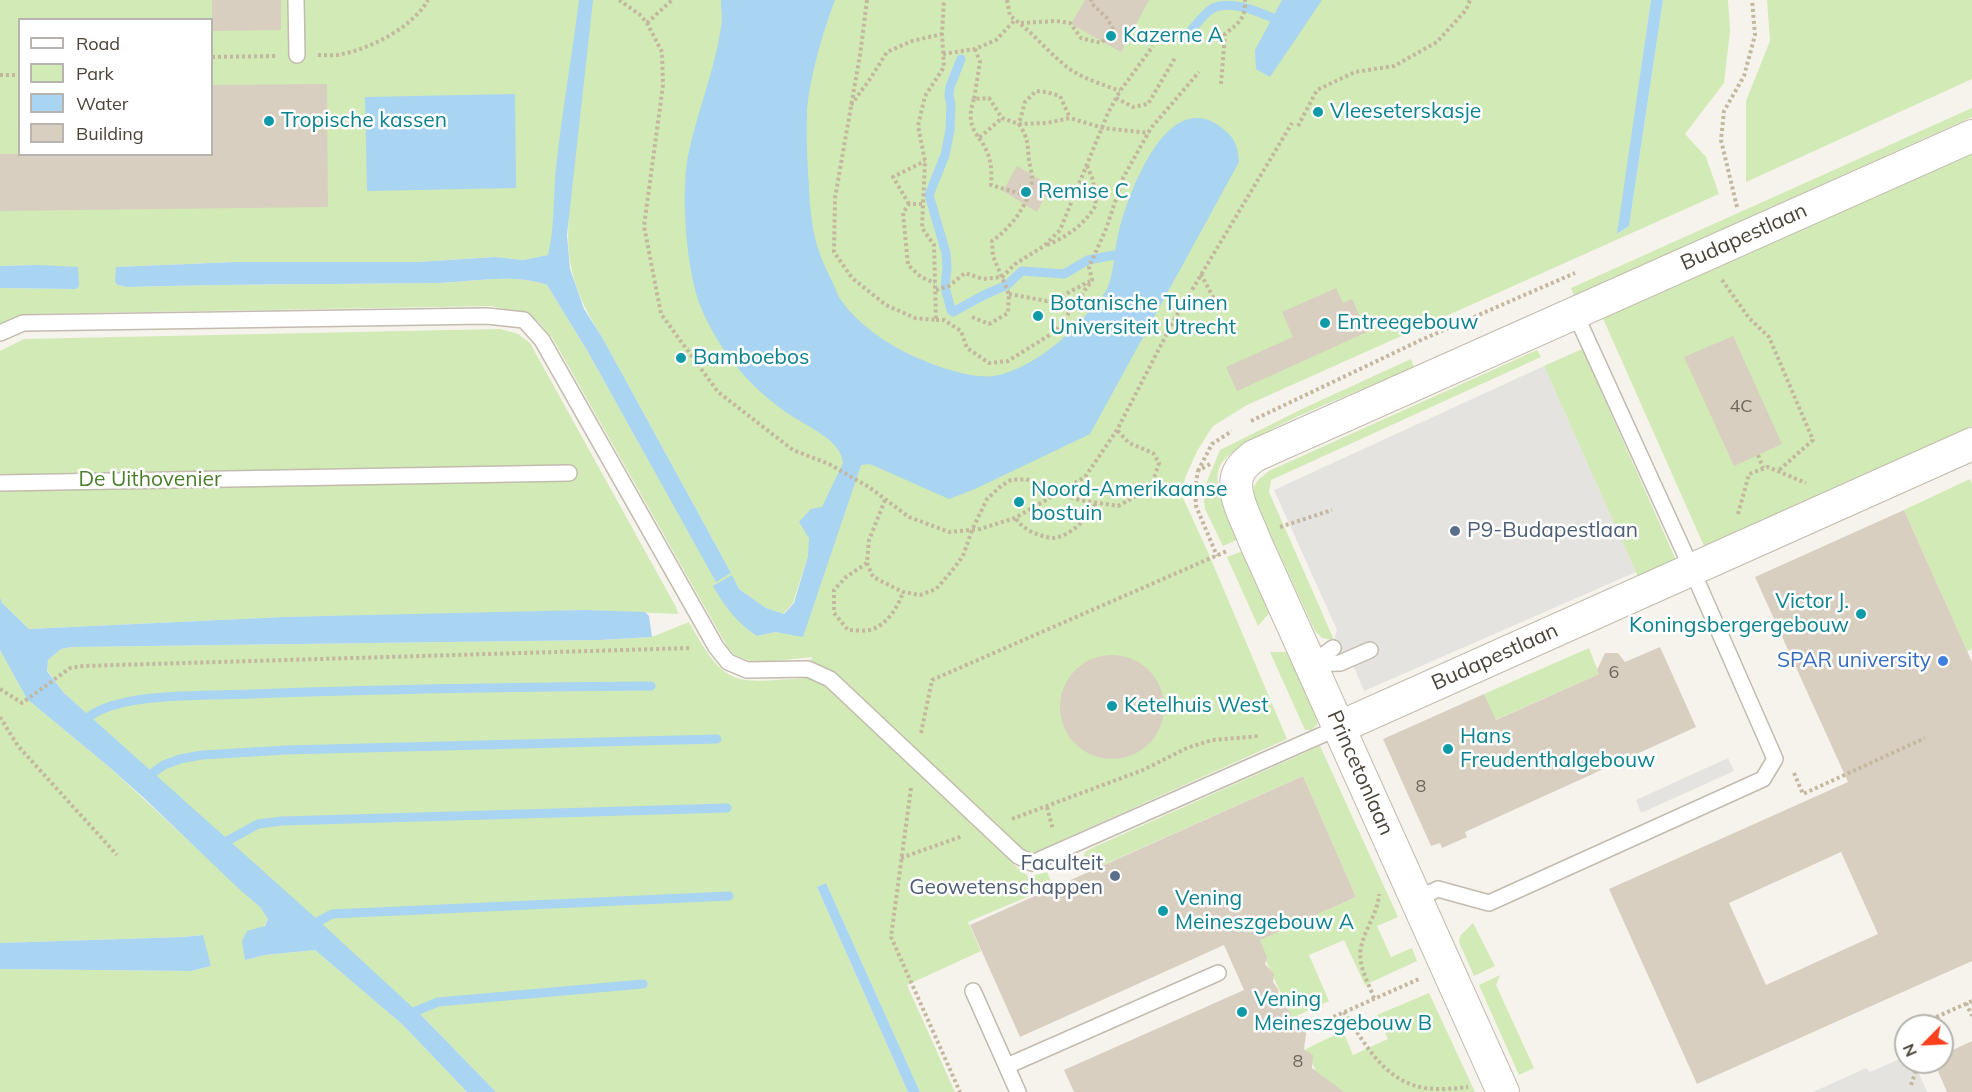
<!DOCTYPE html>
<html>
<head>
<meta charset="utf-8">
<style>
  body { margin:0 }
  #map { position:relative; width:1972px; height:1092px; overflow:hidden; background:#f6f3ec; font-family:Mulish,sans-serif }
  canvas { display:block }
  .legend { position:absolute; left:18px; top:18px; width:195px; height:138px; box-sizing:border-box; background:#fff; border:2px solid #b7b4b0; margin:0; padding:8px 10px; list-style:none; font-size:18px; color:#4b4439 }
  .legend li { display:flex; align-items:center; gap:12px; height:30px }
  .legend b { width:30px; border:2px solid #b7b4b0 }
  .north { position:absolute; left:1894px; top:1014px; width:60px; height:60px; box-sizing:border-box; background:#fff; border:2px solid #b7b4b0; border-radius:50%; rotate:246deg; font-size:16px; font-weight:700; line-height:24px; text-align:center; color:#4b4439 }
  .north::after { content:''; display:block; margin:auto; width:21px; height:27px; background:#fc3f1d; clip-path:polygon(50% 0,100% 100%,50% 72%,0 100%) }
</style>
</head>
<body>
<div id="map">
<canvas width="1972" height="1092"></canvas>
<ul class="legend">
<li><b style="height:8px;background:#fff"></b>Road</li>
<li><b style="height:16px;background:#d2eab5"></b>Park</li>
<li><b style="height:16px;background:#a9d4f2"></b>Water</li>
<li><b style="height:16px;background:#d8cfc1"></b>Building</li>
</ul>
<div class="north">N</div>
</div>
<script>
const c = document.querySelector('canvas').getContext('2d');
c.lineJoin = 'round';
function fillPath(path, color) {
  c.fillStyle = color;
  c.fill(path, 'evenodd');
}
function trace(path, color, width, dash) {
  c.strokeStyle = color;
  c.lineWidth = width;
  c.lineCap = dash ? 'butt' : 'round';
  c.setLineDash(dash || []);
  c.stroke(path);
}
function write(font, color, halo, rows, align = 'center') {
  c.font = font + ' Mulish,sans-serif';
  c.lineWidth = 5;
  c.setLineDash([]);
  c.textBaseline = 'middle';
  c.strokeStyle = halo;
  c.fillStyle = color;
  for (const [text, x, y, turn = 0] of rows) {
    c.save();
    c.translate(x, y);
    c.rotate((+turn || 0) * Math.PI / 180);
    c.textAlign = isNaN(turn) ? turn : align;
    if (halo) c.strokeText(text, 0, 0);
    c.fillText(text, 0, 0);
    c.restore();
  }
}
const green = new Path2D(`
  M0 0H1651L1618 234 1629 226 1663 0H1728L1730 31 1724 83 1685 134 1706 157 1719 194 1247 405 1213 426 1197 451 1185 478 1182 496 1207 550 1287 739 1035 852 1013 864 1029 877 1047 872 1053 886 968 922 981 951 907 985 955 1092H920L826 883 817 887 908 1092H496L421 1015 64 693 47 670 48 660 61 649 72 647 600 640 652 637 689 622C727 691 734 682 807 678L812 657 755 663 735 655 728 648 553 339 539 322 513 311 491 306 28 314 0 324V288L76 289 37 265 0 266ZM20 20H212V154H20ZM554 212 569 213C565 265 575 294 602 337L731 573 716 581 588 352 547 285C512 273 474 282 438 283 334 284 231 284 127 287L118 285 117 267 236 262H417L495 257 523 260 549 255 552 237ZM809 538 803 636 775 632 757 636 739 589 766 608 783 614 793 603 808 556Z
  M1767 0H1972V79L1746 182V101L1770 41Z
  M1972 108V117L1574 296 1571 288Z
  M1972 152V426L1704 546 1601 314Z
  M500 329 518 334 530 343 676 607 678 614 585 610 436 615 285 617 29 629 2 603 0 597V351L24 339Z
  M1582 349 1676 560 1638 577 1544 366Z
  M1537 350 1541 357 1271 480 1269 492 1334 640 1322 638 1315 631 1254 499C1252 483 1257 481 1269 471Z
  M1411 359 1414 368C1378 384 1234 436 1220 466 1210 486 1231 520 1239 539L1223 546 1205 509 1203 491 1220 450 1304 408Z
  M1970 479 1972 484V649L1967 651 1904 510Z
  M1243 551 1271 611 1258 626 1227 557Z
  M1589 648 1599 674 1495 720 1484 694Z
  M0 650 27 699 108 766 260 907 268 919 245 960 265 955 315 950 403 1025 467 1092H0V969L191 971 211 966 202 935 183 937 0 943Z
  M1270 652H1290L1318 716 1317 725 1311 730H1305Z
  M1320 746 1398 917 1377 926 1391 957 1412 948 1417 961 1365 985 1344 940 1309 955 1329 1001 1292 1018 1257 941 1356 897 1303 776 1085 873 1082 863 1085 852 1092 848Z
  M1473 923 1495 966 1474 976 1459 942 1460 936Z
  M1500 975 1496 985 1534 1068 1519 1075 1479 985Z
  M1429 993 1475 1092H1325L1306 1049 1343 1031 1353 1055 1388 1039 1377 1015Z`);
const parking = new Path2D(`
  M1544 366 1636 572 1364 691 1354 667 1372 658 1366 643 1337 657 1329 639 1334 640 1337 630 1274 490Z
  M1728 758 1734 771 1641 813 1636 800Z
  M1902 1058 1906 1059V1062H1914L1927 1092H1813L1866 1068 1870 1072Z`);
const water = new Path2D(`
  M579 0H593L567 235 570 269 584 309 602 337 731 573 716 582 588 352 547 285C512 273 474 282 438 283 334 284 230 284 127 287L118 285 115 282 116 267 236 262H417L495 257 523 260 548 255C555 227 553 197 556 168 562 112 572 56 579 0Z
  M721 0H835C823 31 810 77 807 110 806 136 807 162 809 187 810 209 812 233 820 254 823 263 827 271 831 279 835 287 838 297 843 303 861 327 893 348 920 359 941 368 980 382 1003 374 1041 362 1072 333 1096 303 1099 299 1105 294 1107 289 1115 271 1114 246 1120 227 1131 189 1168 86 1222 128 1235 138 1238 146 1239 162L1090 434 975 489 949 499 870 464 861 465 803 637 775 632 757 636C736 622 725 607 713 586L732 575 739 589 766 608 784 614 794 603 808 556 809 538 799 522 811 509 822 507 843 463C841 441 812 429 795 418 752 391 719 352 700 305 686 269 680 189 689 151 698 110 715 69 721 27 723 19 721 9 721 0Z
  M1282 0H1322L1270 77 1256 69 1255 50Z
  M1651 0H1663L1629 226 1617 234Z
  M515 94 516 188 367 191 365 97Z
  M37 265 78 267 79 286 76 289 0 288V266Z
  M0 597 2 603 29 629 284 617 585 610 645 612 649 616 652 637 600 640 72 647 61 649 48 660 47 671 64 693 319 921 421 1015 496 1092H467L403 1025 315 950 265 955 245 960 242 941 247 931 265 926 268 919 260 907 238 888 144 798 108 766 27 699 0 650Z
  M826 883 920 1092H908L817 887Z
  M203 935 211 966 191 971 0 969V943L183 937Z`);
const stream = new Path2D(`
  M1184 39C1191 31 1205 12 1213 8 1232 0 1256 11 1273 18
  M961 59 950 87 949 96 951 104 950 130 945 155 929 195 946 253 947 268 945 287 951 310 953 312 984 295 1007 285 1022 271 1064 274 1088 260 1114 255
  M90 716C124 692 208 696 251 694 384 689 517 687 651 686
  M154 772 164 765 180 759 202 755 286 750 717 739
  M229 840 258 824 282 821 727 808
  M319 921 332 914 729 896
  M416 1011 438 1002 643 984`);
const building = new Path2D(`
  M212 0H281V30L212 31Z
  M1085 0H1149L1121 52 1071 24Z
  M327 84 328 207 0 211V154H212V85Z
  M1017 166 1051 186 1037 212 1003 191Z
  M1336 288 1343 303 1352 299 1367 332 1237 391 1226 367 1293 337 1282 312Z
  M1733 336 1782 444 1734 466 1684 357Z
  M1904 510 1972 662V961L1697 1084 1609 889 1848 782 1755 577ZM1841 852 1878 934 1766 985 1729 903Z
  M1660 647 1696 727 1465 832 1467 837 1442 848 1440 843 1431 846 1383 739 1484 694 1496 720 1599 674 1597 670 1605 653H1618L1625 662Z
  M1060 707a52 52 0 1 1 104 0a52 52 0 1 1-104 0Z
  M1303 776 1356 897 1260 940 1267 957 1265 964 1274 974 1273 982 1278 989 1279 997 1287 1006 1292 1018 1307 1028 1304 1049 1313 1055 1312 1068 1344 1092H1074L1064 1070 1244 990 1224 945 1020 1037 970 925Z
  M1972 1041V1092H1947L1934 1062H1942V1055Z`);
const path = new Path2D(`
  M619 0 639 14 647 23 662 52 663 85 644 226 661 314 718 392 793 450 829 464 869 487 909 517 949 532 980 529 1015 518 1085 477 1117 430 1174 320 1292 123
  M867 0 860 55 835 198 834 252 852 278 886 305 915 318 936 320 934 245 922 228 925 161 918 126 925 96 944 67 942 34 944 0
  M1007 0 1010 16C1032 31 1049 54 1071 70 1085 79 1104 85 1120 91
  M647 23 672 0
  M1021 23 1056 21 1070 23 1081 38 1101 43 1114 31 1107 18 1091 3V0
  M975 49 980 62 974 99 989 98 1002 118 1019 124 1047 123 1070 118 1103 128 1149 133
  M943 54 975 49 996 40 1015 20
  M318 55C326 55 335 56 342 54 372 48 413 27 428 0
  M212 57 275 56
  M0 75H20
  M1221 84 1225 34C1238 23 1246 19 1245 0
  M1116 98 1133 107 1148 104 1175 58
  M974 99C969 114 969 125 979 138L1002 118
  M851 105 870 79 887 52 912 41 942 34
  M1298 126 1317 90 1355 72 1394 66 1437 42 1466 10 1470 0
  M979 138C991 155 992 165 991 185L1028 196
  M909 204 893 177 925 161
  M922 204H909L903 213 908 265 921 277 935 283
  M1737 207 1721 140 1724 111 1744 76 1755 35 1752 0
  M1047 245C1067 237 1085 224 1096 205L1093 180 1087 166
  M1201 274 1217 305
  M1722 280 1749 318 1769 337 1813 440 1778 471
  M936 290 949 286 965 273 983 279 1002 277 1015 264 1044 246 1060 230 1108 113 1120 91 1153 46
  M1009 294 1047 301 1062 296 1090 281
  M972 317 989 324 1008 313 1009 294 993 256 992 241C1010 229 1031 202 1032 179 1032 173 1030 166 1029 160 1027 143 1029 140 1019 124L1025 102 1036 91 1046 92 1060 96 1070 118
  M936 320H944L961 331 967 348 989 363 1008 361 1056 331 1092 280 1089 267 1106 229 1123 178 1151 128 1199 72
  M1251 421 1421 340 1575 273
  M1758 455 1763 468
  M1210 464 1198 471 1195 489 1196 506 1217 556
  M1198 471 1212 444 1232 431
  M885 500 869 540 867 563 873 577 903 592 920 595 936 589 951 572 963 556 972 530 987 499 1001 486 1011 480 1026 479 1057 493 1080 500 1118 506 1140 494 1153 481 1159 463 1153 453 1129 443 1117 430
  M1738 514 1749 474 1768 467 1806 483
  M1016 519C1021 526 1026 529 1034 533 1040 535 1047 538 1053 538 1071 536 1088 518 1096 503
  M1280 527 1332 510
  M867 563 846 577 834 590V613L848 630C855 630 866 632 873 629 888 623 898 607 903 592
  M0 689 22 703 70 668 83 666 691 648
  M0 717 18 746 117 855
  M921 733 932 680 1227 551
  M1794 773 1803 794 1925 738
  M911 788 891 937 960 1092
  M1047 807 1053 830
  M1012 819 1143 770 1187 748 1212 740 1259 736
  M901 858 963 836
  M1374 998C1369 984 1357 964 1361 948 1364 929 1378 914 1379 894
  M1966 1003 1972 1016
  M1344 1012C1362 1039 1380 1074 1413 1085 1429 1091 1451 1089 1468 1087
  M1930 1026 1932 1019 1972 1001
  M1306 1029 1419 979
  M1911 1085 1919 1062`);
const service = new Path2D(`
  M296 0 297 55
  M0 333 23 323 487 316 524 320 542 340 716 647 728 662 747 670 808 669 830 679 1018 856 1032 863 1340 727
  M0 483 569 473
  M1311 664 1340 663 1370 650
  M1311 664 1333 648
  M1417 899 1438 889 1489 903 1763 779 1775 759 1685 554 1575 313
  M973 991 1018 1092
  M1007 1066 1218 973`);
const minor = new Path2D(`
  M1340 727 1972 444
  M1503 1092 1254 539C1247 519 1228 490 1240 470 1243 465 1249 460 1254 456L1972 136`);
const markers = [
  [1111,36,6,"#0f9aa8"],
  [1318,112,6,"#0f9aa8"],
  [269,121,6,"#0f9aa8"],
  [1026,192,6,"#0f9aa8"],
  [1038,316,6,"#0f9aa8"],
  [1325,323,6,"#0f9aa8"],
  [681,358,6,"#0f9aa8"],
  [1019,502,6,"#0f9aa8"],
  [1455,531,6,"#5c6f8a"],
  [1861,614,6,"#0f9aa8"],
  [1943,661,6,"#3f7fe0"],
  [1112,706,6,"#0f9aa8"],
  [1448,749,6,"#0f9aa8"],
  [1115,876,6,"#5c6f8a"],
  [1163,911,6,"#0f9aa8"],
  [1242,1012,6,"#0f9aa8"]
];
const numberNames = [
  ["4C",1741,407],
  ["6",1614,673],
  ["8",1421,787],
  ["8",1298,1062]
];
const cultureNames = [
  ["Kazerne A",1123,36],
  ["Vleeseterskasje",1330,112],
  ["Tropische kassen",281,121],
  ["Remise C",1038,192],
  ["Botanische Tuinen",1050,304],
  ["Universiteit Utrecht",1050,328],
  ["Entreegebouw",1337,323],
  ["Bamboebos",693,358],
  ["Noord-Amerikaanse",1031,490],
  ["bostuin",1031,514],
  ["Victor J.",1849,602,"right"],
  ["Koningsbergergebouw",1849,626,"right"],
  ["Ketelhuis West",1124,706],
  ["Hans",1460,737],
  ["Freudenthalgebouw",1460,761],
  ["Vening",1175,899],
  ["Meineszgebouw A",1175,923],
  ["Vening",1254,1000],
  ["Meineszgebouw B",1254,1024]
];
const streetNames = [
  ["Budapestlaan",1744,237,-24],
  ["Budapestlaan",1495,657,-24],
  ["Princetonlaan",1360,773,66]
];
const parkNames = [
  ["De Uithovenier",150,480]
];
const serviceNames = [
  ["P9-Budapestlaan",1467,531],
  ["Faculteit",1103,864,"right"],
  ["Geowetenschappen",1103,888,"right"]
];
const shopNames = [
  ["SPAR university",1931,661]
];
fillPath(green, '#d2eab5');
fillPath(parking, '#e5e3e0');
fillPath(water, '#a9d4f2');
trace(stream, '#a9d4f2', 9);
fillPath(building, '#d8cfc1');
trace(service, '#c2bbae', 18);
trace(minor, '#c2bbae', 34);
trace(path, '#c4b79f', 4, [3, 3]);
trace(service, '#fff', 15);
trace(minor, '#fff', 32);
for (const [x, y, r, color] of markers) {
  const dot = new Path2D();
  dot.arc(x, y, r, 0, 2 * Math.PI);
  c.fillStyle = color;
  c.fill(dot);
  trace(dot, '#fff', 2);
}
write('18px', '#6e675b', null, numberNames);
write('21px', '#0d838f', '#fff', cultureNames, 'left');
write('21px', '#4b4439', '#fff', streetNames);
write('21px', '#4a7f2a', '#fff', parkNames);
write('21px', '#4e5e75', '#fff', serviceNames, 'left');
write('21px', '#366cbe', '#fff', shopNames, 'right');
</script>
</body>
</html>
